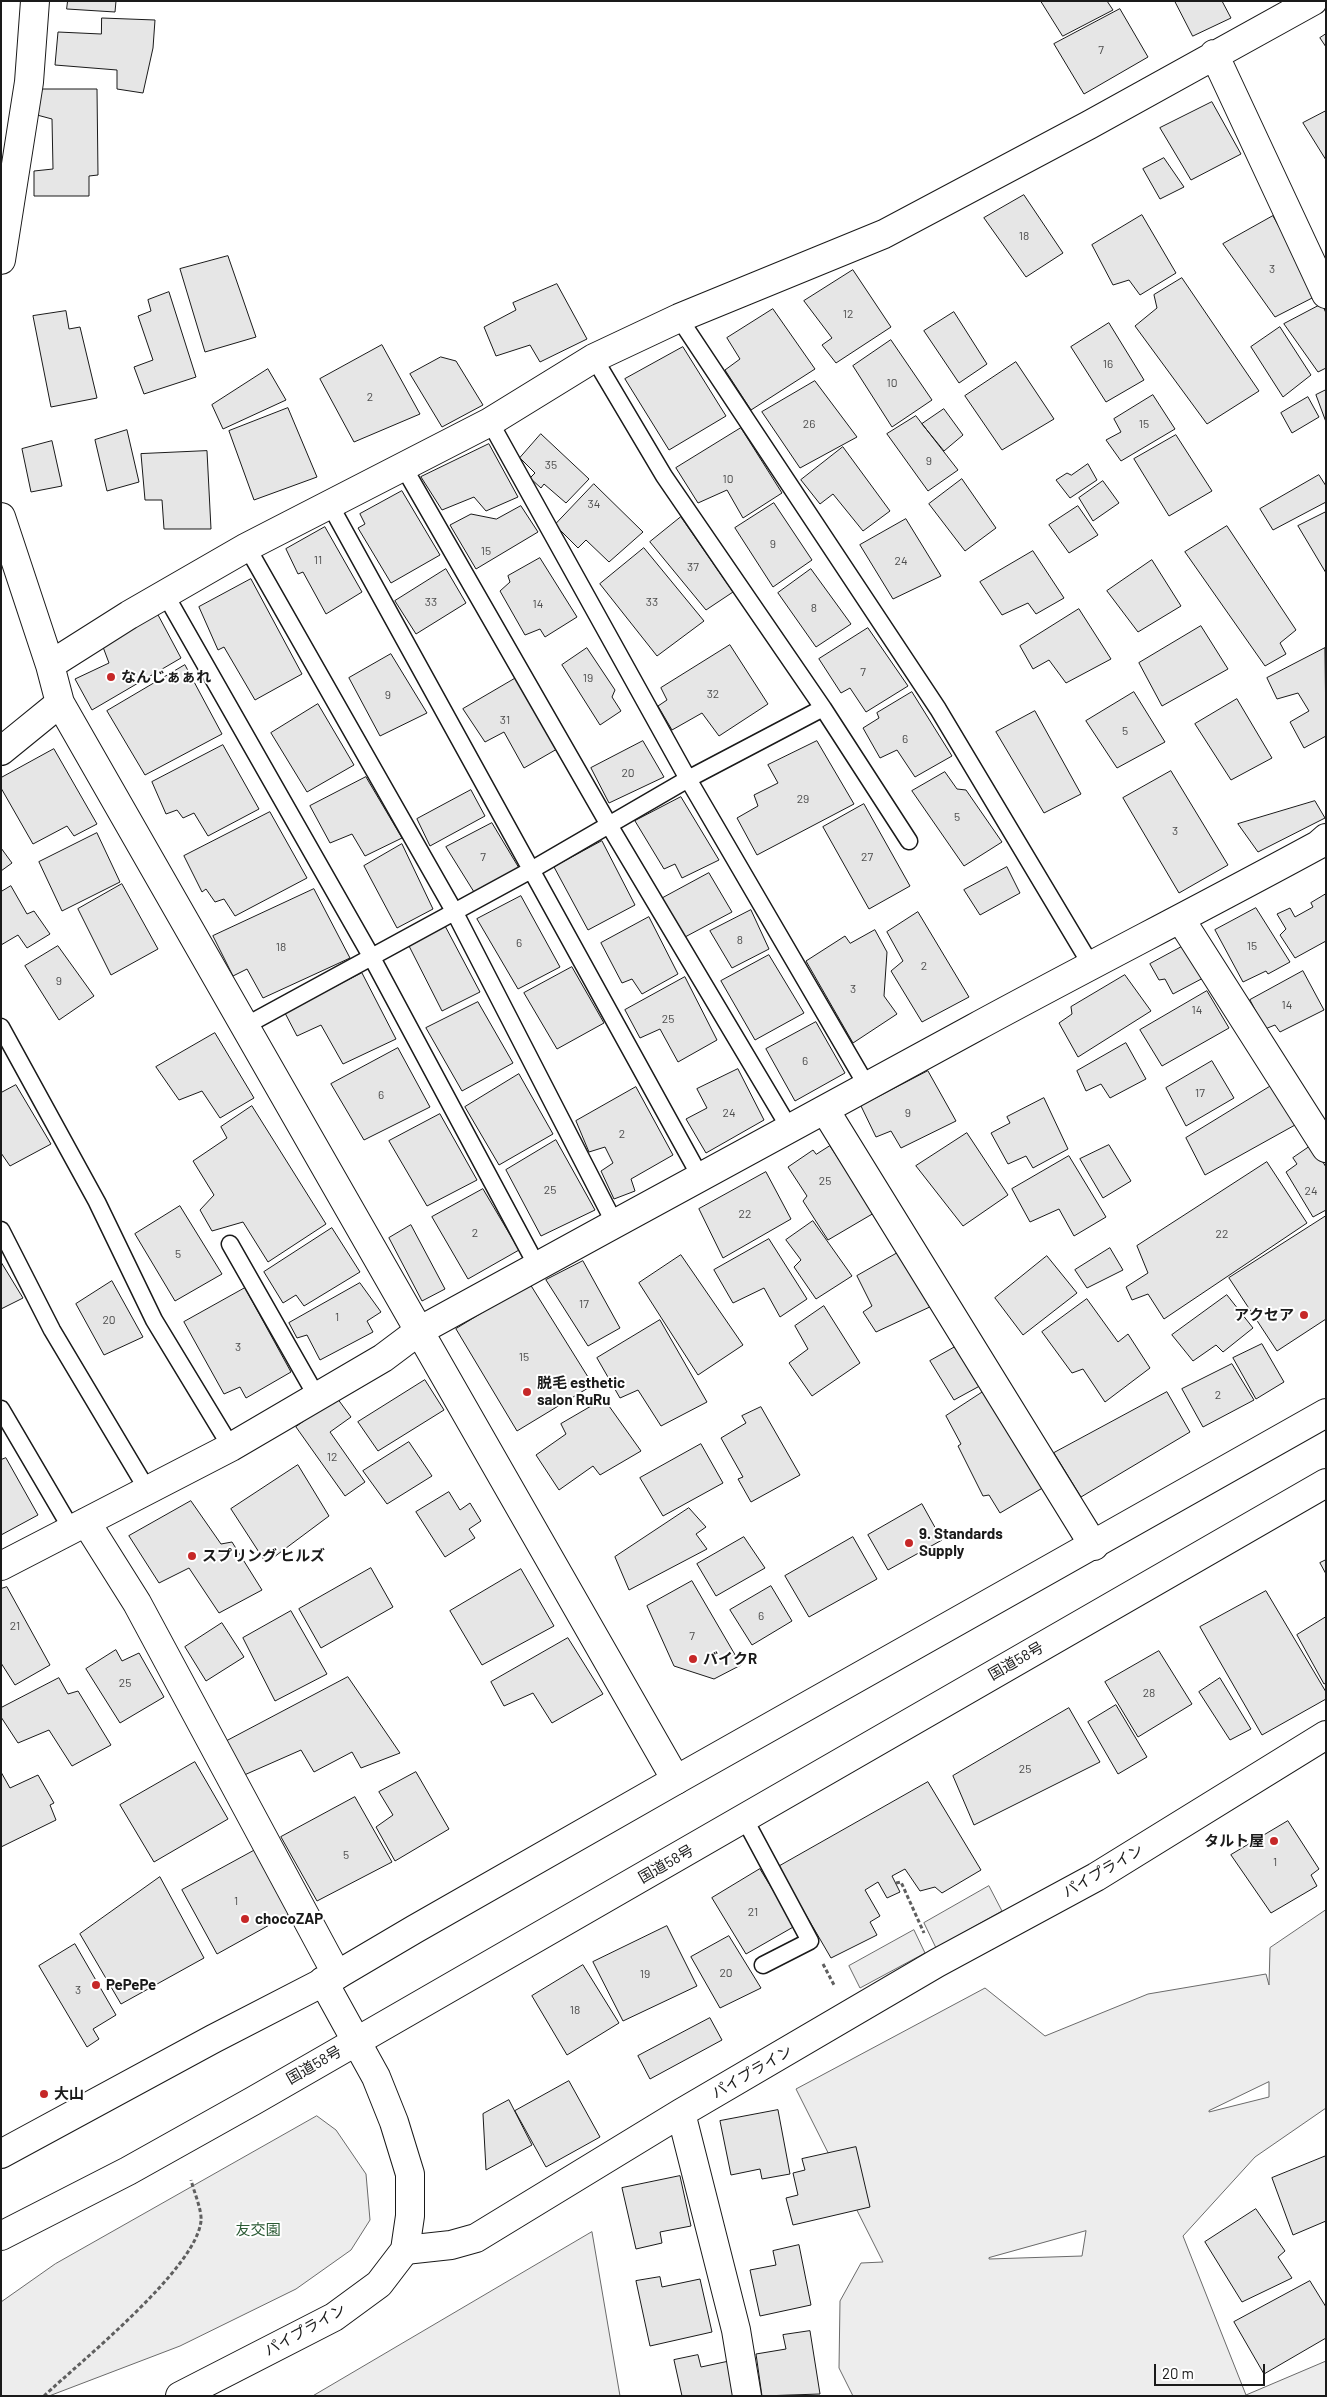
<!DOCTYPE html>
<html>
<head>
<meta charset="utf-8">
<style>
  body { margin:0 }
  #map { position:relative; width:1327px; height:2397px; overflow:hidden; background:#fff; font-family:Barlow,sans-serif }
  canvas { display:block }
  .frame { position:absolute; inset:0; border:2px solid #1a1a1a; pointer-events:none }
  .scale { position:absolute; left:1154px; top:2364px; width:111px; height:22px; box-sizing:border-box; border:2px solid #1a1a1a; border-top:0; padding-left:6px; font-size:15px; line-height:18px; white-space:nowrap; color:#1a1a1a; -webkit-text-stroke:4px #fff; paint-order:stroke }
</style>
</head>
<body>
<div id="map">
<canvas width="1327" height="2397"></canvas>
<div class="frame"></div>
<div class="scale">20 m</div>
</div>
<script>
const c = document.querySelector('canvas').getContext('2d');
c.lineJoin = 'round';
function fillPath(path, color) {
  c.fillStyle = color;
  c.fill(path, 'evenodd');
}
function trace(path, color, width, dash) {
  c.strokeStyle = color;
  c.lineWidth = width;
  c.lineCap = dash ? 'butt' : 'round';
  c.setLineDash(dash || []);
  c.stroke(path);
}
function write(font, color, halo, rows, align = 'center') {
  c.font = font + ' Barlow,"Noto Sans JP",sans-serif';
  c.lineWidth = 4;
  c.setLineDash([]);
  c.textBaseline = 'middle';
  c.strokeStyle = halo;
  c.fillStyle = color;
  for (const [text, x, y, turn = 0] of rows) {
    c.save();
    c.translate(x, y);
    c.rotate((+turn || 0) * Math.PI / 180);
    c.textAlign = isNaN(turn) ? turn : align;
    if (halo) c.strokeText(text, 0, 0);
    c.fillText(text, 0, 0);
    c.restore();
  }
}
const built = new Path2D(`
  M989 1886 1002 1911 936 1948 924 1923Z
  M1326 1910V2108L1255 2157 1183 2236 1246 2395 1326 2361V2396H853L839 2368 840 2301 861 2263 883 2262 796 2089 985 1988 1045 2036 1148 1994 1266 1974 1269 1985 1270 1948ZM1269 2082V2097L1209 2112V2111ZM1086 2231 1082 2256 989 2259V2258Z
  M914 1930 925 1953 860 1988 849 1966Z
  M317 2116 336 2130 366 2174 370 2220 351 2250 296 2289 180 2346 49 2396H1V2302L55 2264Z
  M592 2232 620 2396H313Z`);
const building = new Path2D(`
  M68 1H116L115 12 67 9Z
  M1041 1H1107L1113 10 1063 36Z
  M1175 1H1222L1231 18 1193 36Z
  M1120 9 1148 57 1084 94 1054 44Z
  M102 18 155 20 153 48 143 93 117 89V70L55 65 58 32 101 34Z
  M1326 34V47L1320 38Z
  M39 89H97L98 175 89 176V196H34V171L53 169 52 119 37 115Z
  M1212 102 1241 154 1191 180 1160 128Z
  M1326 111V160L1303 123Z
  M1164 158 1184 187 1160 199 1143 169Z
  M1024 195 1063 253 1026 277 984 218Z
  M1142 215 1176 273 1140 295 1129 280 1113 285 1092 245Z
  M1273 216 1318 295 1275 317 1223 244Z
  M228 256 256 337 205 352 180 269Z
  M853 270 891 327 836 363 822 345 832 338 804 301Z
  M1182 278 1259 391 1207 424 1135 326 1157 308 1154 295Z
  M557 284 587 339 540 362 530 345 496 356 484 327 516 310 513 303Z
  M169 292 196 377 144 394 134 367 153 360 138 316 151 311 148 300Z
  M1322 304 1326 313V368L1318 372 1284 324Z
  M773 309 815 369 751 410 725 370 740 359 727 338Z
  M66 311 69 329 80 327 97 398 51 407 33 316Z
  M954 312 987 364 959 383 924 331Z
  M1109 323 1144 380 1106 402 1071 347Z
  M1280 327 1311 375 1283 397 1251 347Z
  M891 340 932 400 892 427 853 366Z
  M382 345 420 414 354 442 320 379Z
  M683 347 726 416 669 450 625 379Z
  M441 357 456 361 483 405 442 427 410 374Z
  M1016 362 1054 419 1002 450 965 396Z
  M268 369 286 400 223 429 212 405Z
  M815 381 857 437 800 468 762 412Z
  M1326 390V422L1316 395Z
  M1153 395 1175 429 1121 461 1106 440 1121 432 1114 419Z
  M1308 397 1319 417 1292 433 1281 413Z
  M288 408 317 477 254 500 229 431Z
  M944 409 963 435 944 451 922 424Z
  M916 416 958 470 928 491 887 434Z
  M741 428 782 493 743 518 727 490 698 503 676 468Z
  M127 430 139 482 107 491 95 440Z
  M541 434 589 479 566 503 544 484 541 488 530 478 535 473 520 458Z
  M1176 435 1212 491 1169 516 1134 459Z
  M52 441 62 486 31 492 22 449Z
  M489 444 518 497 486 511 474 497 442 510 421 477Z
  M843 447 890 511 863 531 833 494 820 504 801 480Z
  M207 451 211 529H164L162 500H145L141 454Z
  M1088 464 1097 480 1070 498 1056 480 1067 473 1071 475Z
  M1319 475 1326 486V502L1273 530 1260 509Z
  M962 479 996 528 965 551 929 504Z
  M1103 481 1119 503 1093 521 1079 498Z
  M594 484 643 532 609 562 586 540 578 548 555 525Z
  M402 491 440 555 391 583 358 528 365 524 360 514Z
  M774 503 812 560 773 587 735 528Z
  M521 506 538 532 476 569 450 525 471 514 496 519Z
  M1078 506 1098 535 1069 553 1049 525Z
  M1326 512V573L1298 526Z
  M681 517 733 592 706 610 650 542Z
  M906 519 941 576 893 599 860 545Z
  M1227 526 1296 630 1280 643 1286 654 1265 666 1185 552Z
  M325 527 362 592 326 614 303 572 298 574 286 549Z
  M644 548 704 621 657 656 600 584Z
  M1033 551 1064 598 1036 614 1028 603 1002 615 980 582Z
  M540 558 577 617 545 637 540 629 525 635 500 591 510 582 508 576Z
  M1152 560 1181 606 1138 632 1107 591Z
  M446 569 466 603 416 634 395 601Z
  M811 569 851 624 816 647 778 593Z
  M251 579 302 674 255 700 224 647 218 650 199 607Z
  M1079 609 1111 659 1066 683 1049 660 1033 669 1020 646Z
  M157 613 181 658 92 710 75 679 109 663 103 647Z
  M1201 626 1228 669 1162 706 1139 663Z
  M868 628 908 686 866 712 850 688 841 693 819 659Z
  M730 645 768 704 719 736 702 713 672 730 658 706 667 700 661 688Z
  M587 648 615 690 612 697 621 711 600 725 562 665Z
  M1325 648 1326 736 1304 748 1290 722 1309 711 1298 693 1277 699 1267 678Z
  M391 654 427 713 380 736 349 678Z
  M185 665 222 734 145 775 107 711Z
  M516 678 557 749 524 768 504 732 485 742 463 709Z
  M912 692 952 756 915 777 897 750 880 758 863 728 879 718 877 713Z
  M1134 692 1165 742 1117 768 1086 721Z
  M1237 699 1272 758 1231 780 1195 724Z
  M318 704 354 765 307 792 271 733Z
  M1035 711 1081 794 1044 813 996 732Z
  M643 741 664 777 609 803 591 768Z
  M817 741 854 804 757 855 737 818 758 806 754 795 778 783 768 765Z
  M223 745 259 809 208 836 194 813 183 818 177 810 166 814 152 782Z
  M54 749 97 824 74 836 67 826 33 844 1 788V778Z
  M1171 771 1228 865 1179 893 1123 798Z
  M945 772 957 789 966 790 1002 842 964 866 912 791Z
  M366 777 402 838 365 856 352 834 330 843 310 806Z
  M471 790 485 816 430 846 417 819Z
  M681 797 719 860 682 878 675 864 664 869 635 821Z
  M1315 801 1325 818 1258 852 1238 824Z
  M864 804 910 886 869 909 823 827Z
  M270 812 307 878 235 916 224 899 215 902 206 889 202 892 184 856Z
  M492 823 519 868 474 892 446 847Z
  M97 833 120 882 62 911 39 862Z
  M602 841 635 905 588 930 554 867Z
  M402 844 433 909 397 928 364 866Z
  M1 848 12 863 1 871Z
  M1007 867 1020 893 980 915 964 890Z
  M709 873 732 912 685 937 661 899Z
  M122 884 158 949 111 975 78 909Z
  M11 886 27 914 34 911 50 934 27 948 18 935 1 945V892Z
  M314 889 350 958 263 998 247 969 233 976 213 936Z
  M1326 894V941L1295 958 1280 935 1286 929 1277 914 1290 908 1295 917 1313 907 1311 903Z
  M521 896 560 967 518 989 477 919Z
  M1256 908 1290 962 1268 974 1266 971 1243 982 1215 930Z
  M751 910 769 949 732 968 710 931Z
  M918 912 969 997 922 1022 891 971 903 961 887 932Z
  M649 917 678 974 642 994 632 979 622 983 601 943Z
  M444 924 480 992 442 1011 408 944Z
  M875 930 887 952 884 996 897 1014 853 1043 806 961 845 936 850 943Z
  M1187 944 1205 977 1173 994 1165 979 1159 980 1150 964Z
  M58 946 94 996 59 1020 25 966Z
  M769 955 804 1013 755 1040 721 981Z
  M572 967 604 1023 557 1049 524 993Z
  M1303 971 1324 1010 1280 1032 1275 1025 1265 1029 1250 1000Z
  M362 973 396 1039 343 1064 321 1025 297 1036 285 1013Z
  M1125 975 1151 1011 1078 1057 1059 1023 1072 1014 1071 1007Z
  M685 977 717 1040 678 1062 660 1029 640 1038 625 1010Z
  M1207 991 1229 1028 1162 1066 1140 1030Z
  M478 1002 513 1063 462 1091 426 1028Z
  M816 1022 845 1073 795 1101 766 1049Z
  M215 1033 254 1098 220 1118 202 1091 179 1100 156 1067Z
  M1126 1043 1146 1079 1110 1098 1101 1084 1086 1091 1077 1071Z
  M398 1048 430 1107 364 1140 331 1084Z
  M1212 1061 1234 1098 1186 1126 1166 1088Z
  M738 1069 764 1120 706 1153 686 1119 707 1108 697 1089Z
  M928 1071 956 1121 901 1148 891 1131 876 1137 861 1106Z
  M519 1074 553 1134 499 1165 465 1107Z
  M16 1085 51 1144 10 1166 1 1153V1093Z
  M1271 1086 1295 1125 1205 1175 1186 1138Z
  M636 1087 673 1155 631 1179 635 1191 614 1199 601 1171 613 1163 605 1147 589 1152 576 1121Z
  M1044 1098 1068 1149 1033 1168 1026 1156 1008 1164 991 1133 1010 1123 1007 1117Z
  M252 1106 326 1224 268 1262 243 1222 212 1231 200 1210 214 1195 193 1161 227 1138 221 1127Z
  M440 1114 477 1180 427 1206 389 1141Z
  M967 1133 1008 1195 963 1226 916 1166Z
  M556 1140 595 1210 541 1236 506 1170Z
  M1109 1145 1131 1181 1103 1198 1080 1159Z
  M1312 1145 1326 1167V1210L1313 1217 1286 1172 1297 1164 1293 1158Z
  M830 1146 874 1213 828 1240 803 1201 807 1196 788 1167 813 1150 816 1154Z
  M1069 1156 1106 1217 1074 1236 1059 1209 1030 1222 1012 1189Z
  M1267 1162 1307 1223 1164 1319 1148 1294 1132 1300 1126 1287 1148 1273 1137 1246Z
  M766 1172 791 1219 723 1258 699 1209Z
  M483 1189 519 1250 468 1279 432 1217Z
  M180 1206 222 1274 175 1301 135 1234Z
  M1326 1216V1319L1277 1351 1229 1278Z
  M813 1221 852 1276 816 1299 794 1267 801 1260 786 1240Z
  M411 1225 445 1289 422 1301 389 1238Z
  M332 1228 360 1272 304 1306 296 1295 283 1303 264 1272Z
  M769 1239 807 1299 780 1317 764 1288 733 1303 714 1270Z
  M1110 1248 1123 1270 1087 1288 1075 1270Z
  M901 1251 934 1305 876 1332 863 1312 872 1306 857 1276Z
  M681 1255 743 1345 698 1375 639 1283Z
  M1047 1256 1077 1293 1023 1335 995 1298Z
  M583 1261 620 1328 588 1346 546 1280Z
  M1 1262 23 1298 1 1309Z
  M112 1281 143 1337 104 1355 76 1304Z
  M360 1283 381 1312 367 1321 373 1332 320 1360 307 1335 297 1338 289 1323Z
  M530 1284 593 1385 517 1431 456 1329Z
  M245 1288 291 1372 246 1398 240 1387 224 1394 184 1322Z
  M1227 1295 1253 1328 1223 1352 1216 1345 1193 1361 1172 1335Z
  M1087 1299 1118 1342 1128 1334 1150 1368 1105 1402 1083 1369 1072 1373 1042 1332Z
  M824 1306 860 1363 812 1396 789 1363 808 1349 795 1326Z
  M660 1320 707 1402 661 1426 638 1390 620 1398 597 1358Z
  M964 1342 987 1382 954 1400 930 1361Z
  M1262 1344 1284 1382 1256 1399 1233 1358Z
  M1232 1364 1254 1400 1203 1427 1182 1389Z
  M425 1380 444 1410 378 1451 358 1422Z
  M989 1388 1051 1483 1000 1513 989 1495 983 1496 958 1446 961 1444 946 1416Z
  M1167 1392 1190 1432 1081 1497 1054 1453Z
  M337 1398 351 1417 330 1432 365 1482 345 1496 296 1427Z
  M604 1399 641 1451 600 1475 593 1466 559 1490 536 1455 566 1434 561 1424Z
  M761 1407 800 1475 751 1502 738 1479 743 1477 721 1438 746 1423 742 1416Z
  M409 1442 432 1476 387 1504 363 1471Z
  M701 1444 723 1483 663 1516 640 1478Z
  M6 1458 38 1515 1 1535V1460Z
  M298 1465 329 1516 266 1563 231 1509Z
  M449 1492 460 1510 470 1503 481 1521 469 1529 475 1538 445 1557 416 1512Z
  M191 1501 221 1544 232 1542 262 1590 219 1613 189 1568 159 1583 129 1536Z
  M922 1504 942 1540 888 1570 868 1535Z
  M689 1508 706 1527 696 1534 707 1549 629 1590 615 1557Z
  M744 1537 765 1568 716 1596 697 1564Z
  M853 1537 877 1579 809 1617 785 1576Z
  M1326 1560V1574L1320 1563Z
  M371 1568 393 1607 321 1648 299 1609Z
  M521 1569 554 1626 482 1665 450 1611Z
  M692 1581 741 1665 714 1679 674 1666 647 1606Z
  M771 1586 792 1621 752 1645 730 1610Z
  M7 1587 50 1665 15 1685 1 1663V1589Z
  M1266 1591 1326 1692V1699L1262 1735 1200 1627Z
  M291 1611 327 1674 275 1701 243 1638Z
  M1326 1617V1683L1324 1684 1297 1635Z
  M222 1623 244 1657 206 1681 185 1647Z
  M568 1638 603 1694 552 1723 533 1693 504 1706 491 1682Z
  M116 1650 122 1661 139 1653 164 1697 120 1723 86 1669Z
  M1159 1651 1192 1704 1138 1737 1105 1682Z
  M348 1677 400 1753 361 1768 352 1752 314 1772 301 1750 242 1776 225 1742Z
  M59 1678 68 1694 78 1691 111 1745 72 1766 49 1730 18 1743 1 1717V1708Z
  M1220 1678 1251 1729 1230 1740 1199 1692Z
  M1116 1705 1147 1757 1118 1774 1088 1722Z
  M1069 1708 1100 1762 974 1825 953 1776Z
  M195 1762 228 1819 154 1862 120 1805Z
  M1 1772 10 1788 38 1775 54 1803 50 1805 56 1820 1 1847Z
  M416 1772 449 1829 395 1861 376 1827 393 1815 379 1792Z
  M928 1782 981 1870 942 1893 935 1887 920 1891 905 1869 892 1876 900 1892 887 1898 878 1882 865 1890 880 1916 870 1922 877 1935 831 1958 778 1867Z
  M355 1797 392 1862 317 1901 281 1837Z
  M1288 1821 1319 1869 1311 1875 1317 1886 1271 1913 1231 1855Z
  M257 1849 291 1913 217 1954 182 1890Z
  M760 1869 795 1926 746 1954 712 1898Z
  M160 1877 204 1958 121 2004 80 1934Z
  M667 1926 697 1986 623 2021 593 1962Z
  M729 1936 761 1988 720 2008 691 1957Z
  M75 1944 116 2015 93 2029 99 2039 87 2047 39 1966Z
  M583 1965 619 2023 567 2055 532 1996Z
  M710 2018 722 2040 650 2079 638 2056Z
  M569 2081 600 2137 546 2167 515 2111Z
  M509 2100 532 2145 486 2170 483 2114Z
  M778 2110 790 2174 762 2179 760 2169 731 2175 720 2121Z
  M856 2147 870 2207 793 2225 786 2198 798 2195 793 2173 805 2170 802 2159Z
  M1326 2156V2221L1293 2235 1272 2178Z
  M680 2176 691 2226 660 2232 662 2243 636 2249 622 2188Z
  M1256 2209 1285 2251 1278 2257 1292 2278 1242 2302 1205 2242Z
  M799 2245 811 2305 760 2316 750 2270 776 2265 773 2251Z
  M660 2277 662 2287 700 2279 712 2332 650 2346 636 2281Z
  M1310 2281 1326 2307V2338L1264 2374 1234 2322Z
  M810 2331 820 2394 762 2396 756 2354 786 2349 783 2335Z
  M698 2355 701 2367 729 2361 737 2396H682L674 2360Z`);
const path = new Path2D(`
  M896 1883 901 1882 924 1933
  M823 1964 834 1985
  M44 2396C81 2361 196 2269 201 2221 202 2210 194 2192 191 2180`);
const service = new Path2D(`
  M679 318 938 709 1091 965
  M594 358 664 476 823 708 909 841
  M490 422 688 779 867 1086
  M403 466 609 825 790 1129
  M329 503 701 1178
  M247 547 454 911 615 1224
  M165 594 371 956 537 1266
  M245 1026 533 869 688 779 823 708
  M1 1027 97 1202 154 1320 231 1447
  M1 1230 52 1330 148 1491
  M230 1244 317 1397
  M1 1409 72 1530
  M744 1818 810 1941 763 1965`);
const minor = new Path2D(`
  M1214 54 1326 294
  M1 260 29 82 35 1
  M1 517 50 665 60 703 676 1780
  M50 665 129 615 247 547 490 422 594 358 679 318 884 234 1089 125 1313 1
  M1 751 60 703
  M1181 920 1326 1148
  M825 1110 1094 1546
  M86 1522 137 1603 337 1975
  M1 1566 231 1447 383 1358 419 1331C604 1230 788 1128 974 1028 1088 966 1204 907 1318 845L1326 838
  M681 2113 736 2330 747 2396
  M405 2250 451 2245 476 2238 681 2113 937 1963 1096 1877 1326 1735`);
const tertiary = new Path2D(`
  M180 2396 334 2317 379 2284 405 2250 410 2216V2174L394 2122 376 2077 323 1981`);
const trunk = new Path2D(`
  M1 2154 213 2039 337 1975 415 1929 676 1780 1326 1413
  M1 2236 128 2171 253 2101 1326 1483`);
const markers = [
  [111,677,5,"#c62828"],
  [1304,1315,5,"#c62828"],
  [527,1392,5,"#c62828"],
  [909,1543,5,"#c62828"],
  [192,1556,5,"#c62828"],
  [693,1659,5,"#c62828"],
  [1274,1841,5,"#c62828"],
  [245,1919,5,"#c62828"],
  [96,1985,5,"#c62828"],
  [44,2094,5,"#c62828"]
];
const numberNames = [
  ["7",1101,50],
  ["18",1024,236],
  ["3",1272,269],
  ["12",848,314],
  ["16",1108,364],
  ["10",892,383],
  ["2",370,397],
  ["26",809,424],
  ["15",1144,424],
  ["9",929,461],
  ["35",551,465],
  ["10",728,479],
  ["34",594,504],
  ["9",773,544],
  ["15",486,551],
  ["11",318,560],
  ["24",901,561],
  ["37",693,567],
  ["33",431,602],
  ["33",652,602],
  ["14",538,604],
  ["8",814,608],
  ["7",863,672],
  ["19",588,678],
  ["32",713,694],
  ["9",388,695],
  ["31",505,720],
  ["5",1125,731],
  ["6",905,739],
  ["20",628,773],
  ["29",803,799],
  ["5",957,817],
  ["3",1175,831],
  ["7",483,857],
  ["27",867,857],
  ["8",740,940],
  ["6",519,943],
  ["15",1252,946],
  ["18",281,947],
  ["2",924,966],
  ["9",59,981],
  ["3",853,989],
  ["14",1287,1005],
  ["14",1197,1010],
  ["25",668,1019],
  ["6",805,1061],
  ["17",1200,1093],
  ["6",381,1095],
  ["24",729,1113],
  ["9",908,1113],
  ["2",622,1134],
  ["25",825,1181],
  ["25",550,1190],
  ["24",1311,1191],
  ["22",745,1214],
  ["2",475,1233],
  ["22",1222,1234],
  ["5",178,1254],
  ["17",584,1304],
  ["1",337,1317],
  ["20",109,1320],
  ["3",238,1347],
  ["15",524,1357],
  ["2",1218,1395],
  ["12",332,1457],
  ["6",761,1616],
  ["21",15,1626],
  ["7",692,1636],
  ["25",125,1683],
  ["28",1149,1693],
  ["25",1025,1769],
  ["5",346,1855],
  ["1",1275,1862],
  ["1",236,1901],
  ["21",753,1912],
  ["20",726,1973],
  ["19",645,1974],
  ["3",78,1990],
  ["18",575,2010]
];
const poiNames = [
  ["なんじぁぁれ",121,677],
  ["アクセア",1294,1315,"right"],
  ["脱毛 esthetic",537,1383],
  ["salon RuRu",537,1400],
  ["9. Standards",919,1534],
  ["Supply",919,1551],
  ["スプリング ヒルズ",202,1556],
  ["バイクR",703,1659],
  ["タルト屋",1264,1841,"right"],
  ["chocoZAP",255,1919],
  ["PePePe",106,1985],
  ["大山",54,2094]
];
const streetNames = [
  ["国道58号",1016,1661,-30],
  ["国道58号",666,1864,-30],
  ["パイプライン",1103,1871,-30],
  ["国道58号",314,2065,-30],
  ["パイプライン",752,2072,-30],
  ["パイプライン",305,2330,-29]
];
const parkNames = [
  ["友交園",258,2230]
];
fillPath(built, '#ededed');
trace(built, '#6a6a6a', 1);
fillPath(building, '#e6e6e6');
trace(building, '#1a1a1a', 1);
trace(service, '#1a1a1a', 19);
trace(minor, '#1a1a1a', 30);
trace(tertiary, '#1a1a1a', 30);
trace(trunk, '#1a1a1a', 30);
trace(path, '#5f5f5f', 3, [4, 2.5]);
trace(service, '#fff', 16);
trace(minor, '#fff', 28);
trace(tertiary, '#fff', 28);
trace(trunk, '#fff', 28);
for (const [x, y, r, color] of markers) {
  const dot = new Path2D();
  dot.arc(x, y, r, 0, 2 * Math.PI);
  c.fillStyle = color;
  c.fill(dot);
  trace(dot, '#fff', 2);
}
write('12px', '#4d4d4d', null, numberNames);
write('bold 15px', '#1a1a1a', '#fff', poiNames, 'left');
write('15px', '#1a1a1a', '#fff', streetNames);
write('15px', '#2b5a34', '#fff', parkNames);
</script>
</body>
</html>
